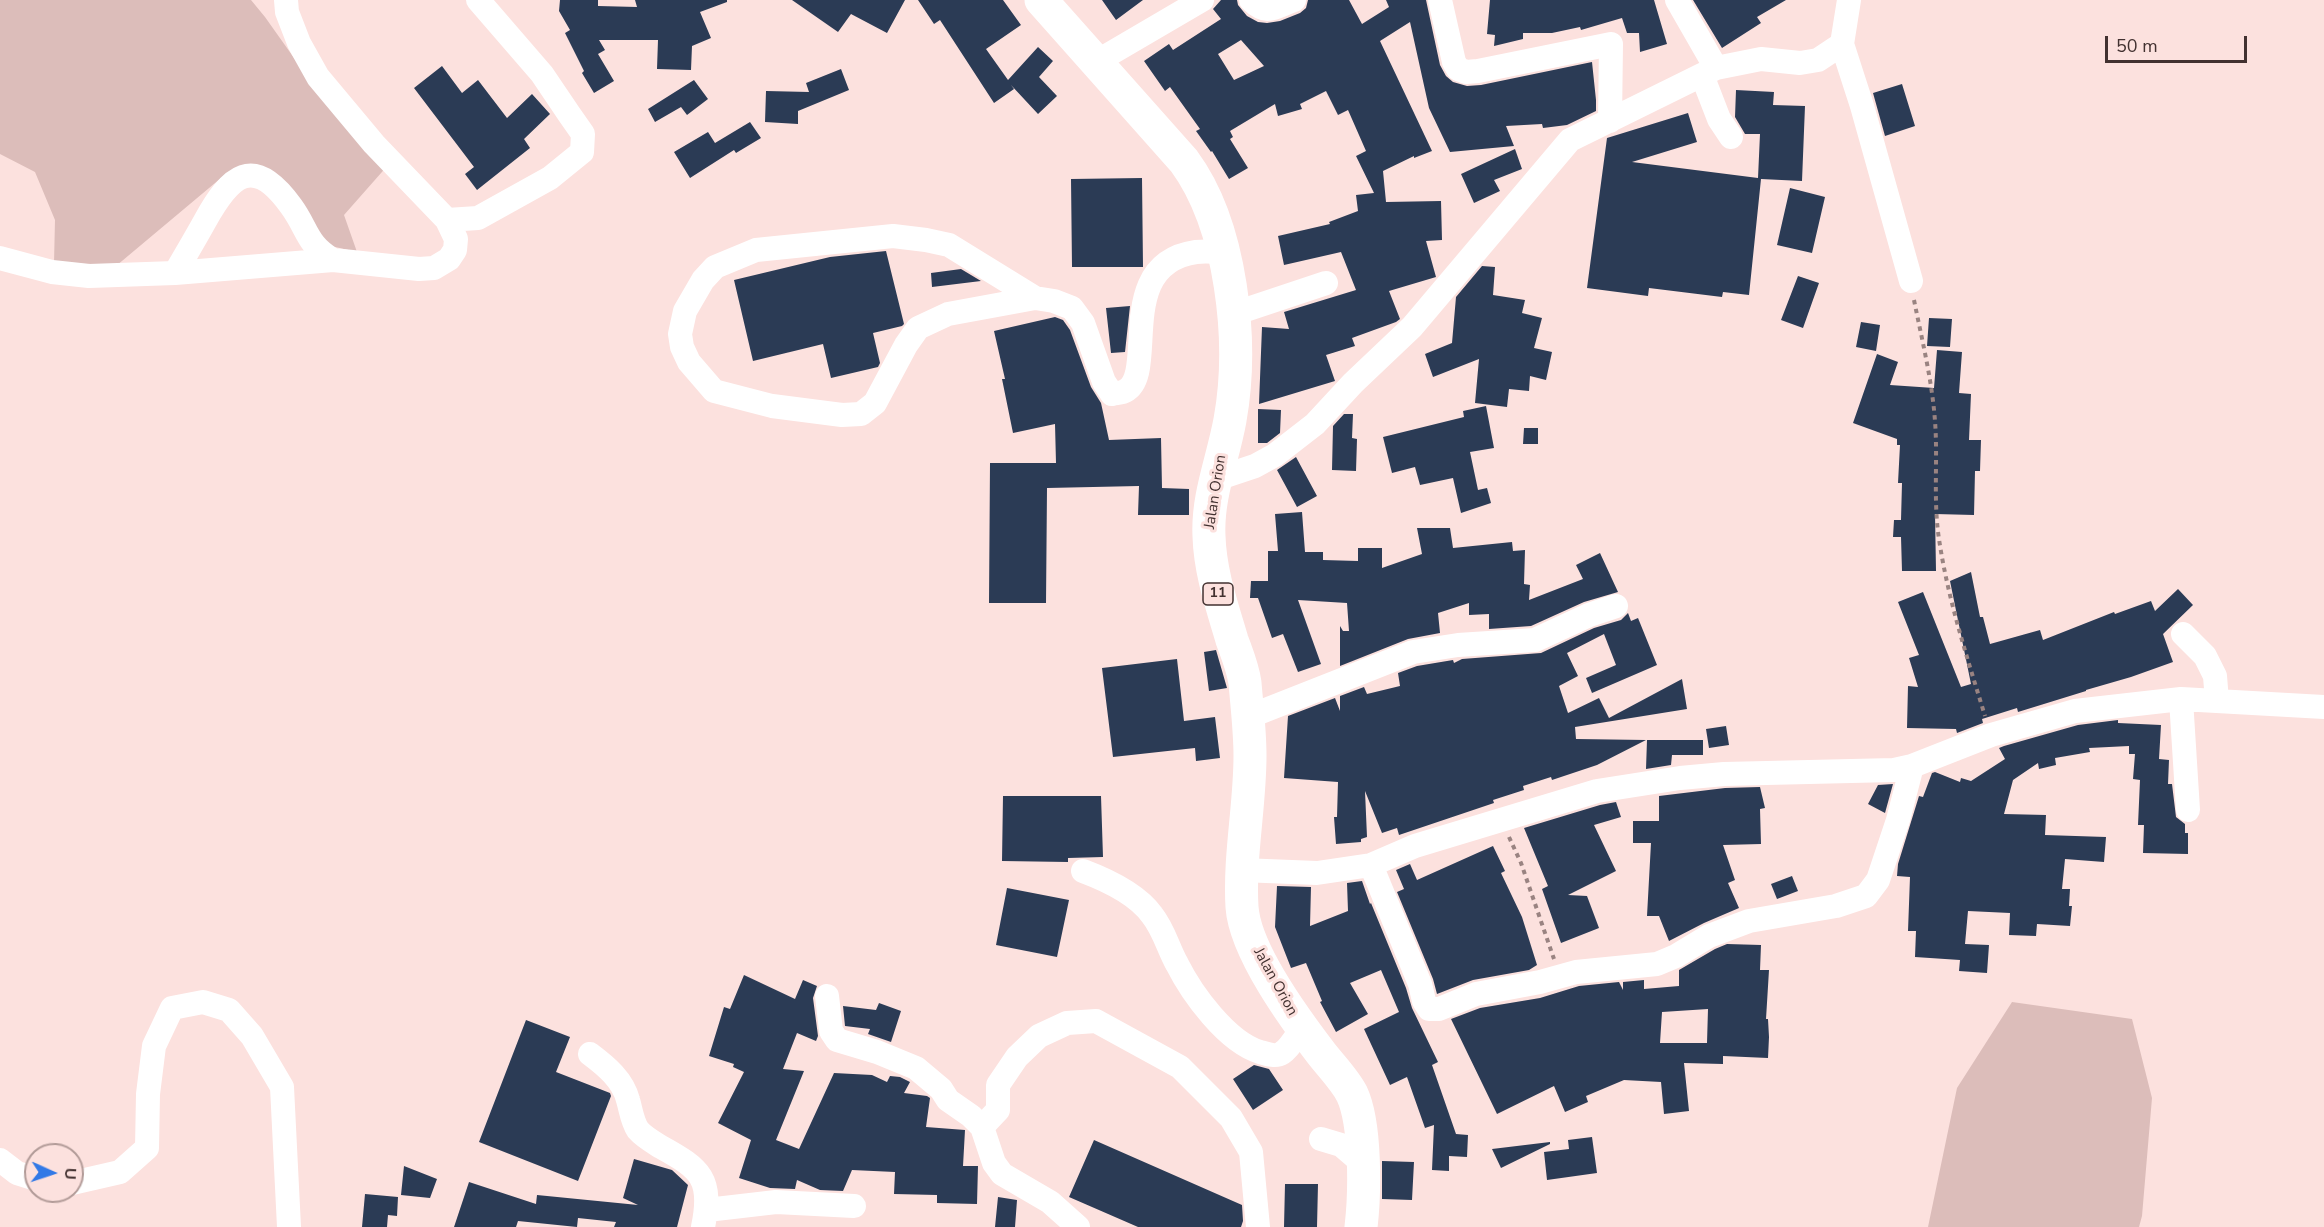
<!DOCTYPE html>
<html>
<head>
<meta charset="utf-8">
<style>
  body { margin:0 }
  #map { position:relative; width:2324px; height:1227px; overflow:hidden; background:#fce1de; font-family:"Nunito Sans",sans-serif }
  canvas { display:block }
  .north { position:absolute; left:24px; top:1143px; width:60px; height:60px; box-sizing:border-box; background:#fce1de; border:2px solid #b29b98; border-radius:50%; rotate:93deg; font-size:16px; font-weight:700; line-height:24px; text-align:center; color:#423130 }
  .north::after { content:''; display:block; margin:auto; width:21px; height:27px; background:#3279e6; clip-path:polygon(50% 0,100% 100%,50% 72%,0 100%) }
  .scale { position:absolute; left:2105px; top:36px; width:142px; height:27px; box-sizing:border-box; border:3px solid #423130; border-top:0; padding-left:8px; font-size:18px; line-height:21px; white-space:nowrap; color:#423130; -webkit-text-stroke:4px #fce1de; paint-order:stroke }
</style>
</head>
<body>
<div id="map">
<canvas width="2324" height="1227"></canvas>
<div class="north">U</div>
<div class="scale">50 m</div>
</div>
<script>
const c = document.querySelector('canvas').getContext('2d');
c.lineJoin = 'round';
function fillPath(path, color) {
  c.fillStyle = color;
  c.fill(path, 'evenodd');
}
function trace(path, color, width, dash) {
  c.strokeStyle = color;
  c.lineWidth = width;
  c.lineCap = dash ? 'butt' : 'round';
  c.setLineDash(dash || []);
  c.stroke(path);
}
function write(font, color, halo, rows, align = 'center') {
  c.font = font + ' "Nunito Sans",sans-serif';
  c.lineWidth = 6;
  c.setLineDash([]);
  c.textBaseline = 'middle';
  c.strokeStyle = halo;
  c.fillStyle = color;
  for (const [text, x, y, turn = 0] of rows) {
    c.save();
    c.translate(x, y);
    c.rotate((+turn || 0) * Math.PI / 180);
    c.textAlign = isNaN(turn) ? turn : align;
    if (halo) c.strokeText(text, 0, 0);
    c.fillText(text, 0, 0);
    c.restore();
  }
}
const green = new Path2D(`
  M0 0H251L265 17 321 96 389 164 344 215 357 252 318 243 259 184 221 178 116 266 54 263 55 220 35 172 0 154Z
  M2012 1002 2132 1019 2152 1098 2142 1216 2139 1227H1928L1957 1088Z`);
const building = new Path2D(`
  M560 0H598V6L637 7 635 0H727V2L700 12 711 38 692 46 691 70 657 69 658 40H599L605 50 598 54 614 81 594 93 582 73 584 71 565 33 570 30 559 11Z
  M792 0H905L887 33 851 14 838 32Z
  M918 0H1003L1021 25 986 49 1008 80 1038 47 1053 61 1039 77 1057 96 1038 114 1011 85 1014 89 994 103 940 20 934 24Z
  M1102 0H1143L1116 20Z
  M1221 0H1237L1238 5 1247 16 1258 22 1267 23 1280 21 1300 13 1306 8 1308 0H1349L1362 24 1389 7 1386 0H1426L1440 65 1446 76 1453 82 1467 86 1481 85 1592 62 1596 100V111L1567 125 1543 128 1542 124 1506 126 1514 146 1450 152 1429 108 1410 22 1380 41 1432 151 1414 158V156L1383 171 1386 202 1441 201 1442 240 1426 241 1436 277 1389 291 1400 319 1396 322 1352 338 1355 346 1326 355 1335 381 1259 404 1262 327 1289 329 1284 312 1356 290 1341 252 1284 265 1278 236 1330 224 1329 222 1358 211 1356 195 1374 193 1356 156 1366 151 1348 110 1338 115 1326 91 1300 104 1302 109 1278 116 1275 104 1230 131 1233 137 1230 139 1248 168 1229 179 1212 151 1211 152 1196 131 1200 129 1170 87 1165 91 1144 61 1169 44 1173 50 1221 19 1213 9ZM1241 40 1264 66 1234 80 1218 54Z
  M1490 0H1654L1667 44 1640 52 1639 33H1627L1622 18 1581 30 1580 27 1552 33H1523V39L1494 46 1495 35 1487 34Z
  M1693 0H1786L1757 17 1761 23 1722 48Z
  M442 66 462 93 478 80 507 118 532 94 550 114 524 139 530 148 477 190 465 174 474 167 414 88Z
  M841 69 849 90 798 111V124L765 122 766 91 809 92 806 83Z
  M694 80 708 99 687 115 681 107 655 122 648 109Z
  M1902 84 1915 126 1885 136 1873 93Z
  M1736 90 1774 92 1773 105 1805 106 1802 181 1761 179 1749 295 1723 292 1722 297 1649 288 1648 296 1587 288 1607 138 1688 113 1697 142 1632 162 1758 178 1760 134H1745L1735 117Z
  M750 122 761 138 736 153 734 150 690 178 674 152 708 132 715 143Z
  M1515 149 1522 169 1494 180 1500 191 1474 203 1461 174Z
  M1142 178 1143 267H1072L1071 179Z
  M1790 188 1825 197 1812 253 1777 245Z
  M886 251 904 324 902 326 873 333 880 363 878 367 831 378 823 344 753 361 734 280 830 257Z
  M1482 266 1495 267 1493 295 1525 300 1522 313 1542 318 1534 348 1552 352 1546 380 1530 376 1529 391 1509 389 1507 407 1475 403 1479 359 1433 377 1425 354 1452 343 1456 297Z
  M961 269 981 281 932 287 931 273Z
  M1798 276 1819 283 1803 328 1781 320Z
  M1130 306 1125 352 1111 353 1106 308Z
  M1055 317 1063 320 1070 330 1091 387 1101 403 1109 440 1161 438 1162 488 1189 489V515H1138L1139 486 1047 488 1046 603H989L990 463H1056L1055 424 1013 433 1002 379H1005L994 331Z
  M1929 318 1952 319 1950 347 1927 346Z
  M1861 322 1880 325 1876 351 1856 347Z
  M1937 350 1962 352 1959 393 1971 394 1969 440H1981L1980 471H1975L1974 515 1935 514 1936 571H1902L1901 537H1893L1894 520H1901L1902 483H1898L1900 445H1897V439L1853 423 1877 354 1898 362 1890 385 1934 388Z
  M1486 406 1494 448 1470 452 1478 490 1487 488 1491 503 1461 513 1453 478 1420 485 1415 467 1392 473 1383 437 1464 417 1463 411Z
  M1258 409 1281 410 1280 433 1267 443H1258Z
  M1344 414H1353L1352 438 1357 439 1356 471 1332 470 1333 426Z
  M1524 428H1538V444H1523Z
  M1296 457 1317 496 1297 507 1277 470Z
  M1302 512 1305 552H1323V560L1358 561V548H1382V568L1422 554 1417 528H1450L1453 548 1512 542 1513 551 1525 550 1524 584 1530 585 1529 600 1583 579 1576 565 1600 553 1618 592 1584 602 1531 626 1489 629V614L1469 615V603L1438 613 1440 633 1408 639 1340 666V626L1343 631H1349L1347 603 1298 600 1321 664 1298 672 1283 634 1272 638 1258 598H1250L1251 581H1268V551H1278L1275 514Z
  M1971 572 1980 617H1983L1990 644 2040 630 2043 640 2114 612 2115 614 2151 601 2155 611 2178 589 2193 605 2163 634 2173 662 2131 677 2086 690V691L2018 712 2017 708 1982 719 1983 723 1957 733 1956 729 1907 728 1908 686 1918 687 1909 658 1919 655 1898 602 1923 592 1961 687 1971 684 1950 581Z
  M1628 613 1631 621 1638 618 1657 665 1592 693 1586 678 1616 665 1604 634 1567 653 1578 676 1559 686 1568 713 1599 698 1609 718 1682 679 1687 709 1575 727 1576 739 1646 740 1597 765 1552 780 1551 777 1523 786 1524 790 1493 800 1494 803 1399 835 1397 828 1382 833 1365 791 1367 837 1361 839V842L1336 844 1334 817H1337L1338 782 1284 778 1288 716 1335 698 1340 711V696L1364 687 1367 694 1400 686 1398 673 1417 666 1453 660 1454 663 1462 659 1541 653 1594 628 1621 620Z
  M1216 650 1227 688 1209 691 1204 652Z
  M1177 659 1184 721 1215 717 1220 758 1196 761 1195 748 1113 757 1102 668Z
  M2118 720V723L2161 725 2159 759 2169 760 2168 784H2172L2176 817 2185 824V833H2188V854L2143 853 2144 825H2138L2140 780 2133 779 2135 754H2129V746L2089 748 2090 752 2055 758 2056 765 2039 769 2038 763 2013 780 2004 814 2046 815 2045 835 2106 837 2104 862 2065 859 2062 889H2070L2069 906H2072L2070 926 2037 924 2036 936 2009 935 2010 913 1968 911 1965 944 1989 945 1987 973 1959 971 1960 960 1915 957 1916 931H1908L1910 877 1897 876 1898 864 1919 796 1923 797 1932 773 1935 772 1960 782 1961 778 1971 781 2005 759 1999 748 2004 746 2078 725Z
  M1726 726 1729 745 1709 748 1706 729Z
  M1647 740H1703V755H1672L1671 765 1646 769Z
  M1893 784 1885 813 1868 804 1878 785Z
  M1760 787 1765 808 1760 809 1761 844 1723 845 1735 880 1728 883 1739 908 1704 923 1669 941 1659 916H1647L1651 843H1633V821H1659V796L1725 788Z
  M1003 796H1101L1103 857 1068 858V862L1002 861Z
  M1616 802 1621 817 1594 825 1616 871 1568 895 1587 896 1599 928 1561 943 1542 889 1548 886 1524 828 1600 805Z
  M1493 846 1505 871 1501 873 1522 917 1537 965 1529 970 1473 980 1437 994 1433 979 1397 892 1404 889 1396 870 1410 864 1417 880Z
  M1792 876 1798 891 1777 899 1771 884Z
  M1362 881 1370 904 1371 903 1406 988 1412 1008 1438 1062 1432 1065 1456 1134 1468 1135 1467 1157 1449 1156V1171L1432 1170 1434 1125 1425 1128 1407 1077 1390 1085 1364 1029 1399 1012 1381 970 1350 983 1368 1014 1336 1032 1320 1002 1322 1001 1306 963 1291 968 1275 927 1277 886 1311 887 1310 926 1348 911 1347 883Z
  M1007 888 1069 900 1057 957 996 945Z
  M1727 944 1761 945 1760 970H1769L1766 1019H1768L1769 1037 1768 1058 1723 1056V1064L1684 1063 1689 1111 1664 1114 1661 1082 1624 1080 1586 1096 1588 1102 1565 1112 1554 1086 1497 1114 1451 1019 1480 1008 1540 998 1579 986 1619 982 1623 990V982L1644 980V989L1679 986V970L1715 949ZM1708 1009 1707 1043H1660L1662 1012Z
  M744 975 795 999 803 980 817 986 813 998 818 1036 816 1041 797 1033 783 1069 804 1071 776 1140 799 1149 834 1073 872 1075 887 1082 890 1076 900 1077 910 1082 904 1093 927 1096 930 1098 926 1127 965 1130 963 1166H978L977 1204 937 1203V1195L894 1194 895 1172 852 1170 843 1191 820 1190 797 1180 795 1189 770 1188 739 1178 751 1140 718 1123 744 1072 733 1067 734 1064 709 1056 724 1007 730 1009Z
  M879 1003 901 1011 891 1042 868 1034 870 1029 845 1026 843 1006 876 1010Z
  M526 1020 570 1037 556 1072 610 1093 611 1096 578 1181 479 1142Z
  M1254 1065 1269 1069 1283 1090 1253 1110 1233 1079Z
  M1592 1137 1597 1173 1547 1180 1544 1152 1569 1149 1568 1140Z
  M1094 1140 1242 1205 1243 1221 1241 1227H1138L1069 1197Z
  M1550 1142V1144L1501 1168 1492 1149Z
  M634 1159 672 1170 688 1185 677 1227H614L616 1222 578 1218 577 1227 518 1221 516 1227H454L469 1182 536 1204 537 1195 638 1205 623 1198Z
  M1382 1161 1414 1162 1412 1200 1382 1199Z
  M404 1166 437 1179 430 1198 401 1195Z
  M1285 1184H1318L1317 1227H1284Z
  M365 1194 398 1197 397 1216 388 1215 387 1227H362Z
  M998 1197 1017 1200 1015 1227H995Z`);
const path = new Path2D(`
  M1914 300C1922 340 1932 380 1935 421 1938 460 1933 500 1939 539 1948 600 1967 657 1985 716
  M1509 837 1521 863 1554 959`);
const minor = new Path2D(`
  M1251 0C1267 16 1275 7 1294 0
  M1440 0 1454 62 1458 69 1466 72 1478 71 1611 44 1610 121
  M1677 0 1716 68
  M1849 0 1842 44 1862 106 1911 281
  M1096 62 1202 0
  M1702 75 1719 119 1731 137
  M447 220 478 218 550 178 582 152 583 134 569 114 542 74 478 0
  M0 258 52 272 89 276 175 273 333 260 419 269 434 268 449 259 455 250 456 239 447 220 374 144 318 77 299 43 287 12 286 0
  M175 273C185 256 195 239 205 221 230 176 253 153 291 206 308 229 306 244 333 260
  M1035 298 948 314 918 328 906 345 875 403 861 414 842 415 772 406 714 391 689 362 682 347 680 334 685 311 703 280 715 267 756 250 893 236 926 240 949 245 1035 298 1054 301 1072 308 1083 323 1104 382 1112 394C1116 393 1122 393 1125 391 1159 374 1112 264 1196 252 1205 251 1215 252 1224 252
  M1233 314 1326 283
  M1216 479 1255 466 1275 455 1315 424 1353 383 1412 327 1570 140 1716 68 1761 59 1800 63 1818 60 1842 44
  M2183 634 2205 656 2215 676 2217 701
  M2181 699 2188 810
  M1248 717 1413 652 1458 645 1535 640 1589 615 1616 606
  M1371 865 1420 984 1424 1001 1429 1009H1439L1476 994 1540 982 1576 972 1657 964 1676 956 1709 936 1749 921 1836 906 1866 896 1878 880 1898 820 1912 766
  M1241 870 1317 873 1371 865 1415 846 1597 791 1680 778 1724 774 1894 770 1912 766 1991 735 2075 711 2181 699 2324 707
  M1083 871C1107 880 1137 894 1152 915 1164 930 1168 948 1177 964 1192 994 1227 1042 1260 1052 1267 1054 1276 1057 1282 1053 1290 1048 1297 1035 1302 1028
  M827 996 831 1031 837 1040 877 1052 916 1068 941 1089 948 1100 971 1116 982 1127 994 1163 1002 1174 1050 1202 1078 1227
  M590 1054C606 1066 623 1080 628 1100 631 1110 632 1121 638 1130 644 1137 653 1142 661 1147 701 1169 713 1179 703 1227
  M982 1127 998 1110V1085L1017 1057 1039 1036 1067 1023 1096 1021 1180 1067 1231 1118 1251 1152 1258 1227
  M1321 1139 1341 1145 1362 1163
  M0 1160 17 1173 36 1179
  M72 1183 120 1172 147 1148 148 1094 154 1046 172 1008 203 1002 229 1010 252 1036 282 1087 289 1227
  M707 1210 776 1202 854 1206`);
const highway = new Path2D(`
  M1041 0 1184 161C1232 226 1244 342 1230 420 1223 459 1207 496 1209 536 1210 572 1222 606 1232 640 1237 654 1243 668 1245 683 1247 707 1250 731 1250 756 1250 806 1239 856 1242 907 1245 951 1295 1019 1321 1053 1331 1066 1345 1080 1352 1094 1366 1124 1365 1193 1361 1227`);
const shields = [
  [1218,594,30]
];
const shieldNames = [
  ["11",1218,594]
];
const streetNames = [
  ["Jalan Orion",1216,492,-81],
  ["Jalan Orion",1275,982,61]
];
fillPath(green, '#dcbdba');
fillPath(building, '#2b3b55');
trace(path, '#998381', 4, [4.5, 4.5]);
trace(minor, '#fff', 24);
trace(highway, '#fff', 33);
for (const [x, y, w] of shields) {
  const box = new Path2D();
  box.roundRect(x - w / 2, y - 11, w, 22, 4.5);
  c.fillStyle = '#fce1de';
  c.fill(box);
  trace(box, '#423130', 1.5);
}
write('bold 14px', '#423130', null, shieldNames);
write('15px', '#423130', '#fce1de', streetNames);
</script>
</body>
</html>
